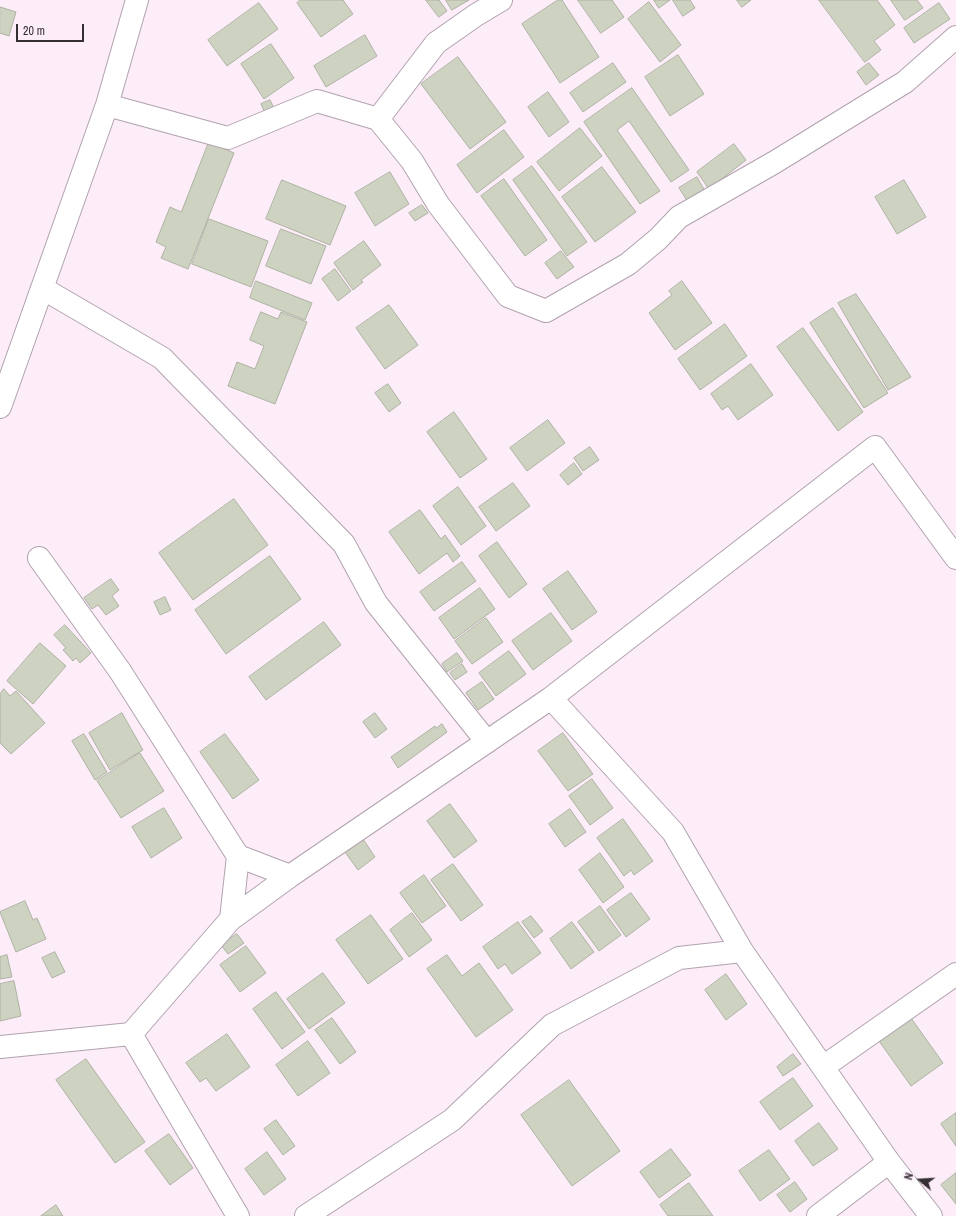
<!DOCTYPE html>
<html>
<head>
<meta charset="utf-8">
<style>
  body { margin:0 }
  #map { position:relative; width:956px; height:1216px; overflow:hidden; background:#fcedf9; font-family:"Archivo Narrow",sans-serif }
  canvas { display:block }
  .north { position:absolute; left:900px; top:1160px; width:40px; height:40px; -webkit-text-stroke:3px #fcedf9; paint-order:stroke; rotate:288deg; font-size:11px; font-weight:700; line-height:16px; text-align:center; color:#352f34 }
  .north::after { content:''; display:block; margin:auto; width:14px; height:18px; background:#352f34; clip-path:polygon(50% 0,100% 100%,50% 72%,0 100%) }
  .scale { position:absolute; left:16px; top:24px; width:68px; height:18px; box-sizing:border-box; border:2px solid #352f34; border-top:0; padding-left:5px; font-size:12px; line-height:14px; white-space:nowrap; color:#352f34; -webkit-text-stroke:3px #fcedf9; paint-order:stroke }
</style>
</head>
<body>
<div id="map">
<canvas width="956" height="1216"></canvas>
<div class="north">N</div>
<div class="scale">20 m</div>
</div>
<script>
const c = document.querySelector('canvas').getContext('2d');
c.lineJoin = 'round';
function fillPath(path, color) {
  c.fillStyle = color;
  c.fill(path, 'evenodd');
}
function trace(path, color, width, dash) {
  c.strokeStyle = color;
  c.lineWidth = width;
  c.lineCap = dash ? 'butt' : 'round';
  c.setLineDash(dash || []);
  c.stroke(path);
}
const building = new Path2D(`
  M300 0H343L353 14 321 37 297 3Z
  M426 0H439L447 11 439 17Z
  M446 0H469L452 10Z
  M558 0H562L599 57 560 83 522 24Z
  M578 0H612L624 17 601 33Z
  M654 0H670L659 8Z
  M673 0H690L695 8 683 16Z
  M737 0H751L742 7Z
  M819 0H877L895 25 874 41 881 50 865 62Z
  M891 0H917L923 8 905 20Z
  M649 2 681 45 660 62 628 19Z
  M259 3 278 29 227 66 208 40Z
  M939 3 950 19 914 43 904 28Z
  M0 7 16 12 9 36 0 33Z
  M365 35 377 56 326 87 314 66Z
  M271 44 294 78 264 99 241 64Z
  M678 55 704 94 670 116 645 77Z
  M458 57 506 122 470 149 421 84Z
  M613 63 626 82 583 112 570 93Z
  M869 63 879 75 866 85 857 72Z
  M632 88 689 170 671 182 629 121 617 130 660 191 640 204 584 122Z
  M548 92 569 122 549 137 528 107Z
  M270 100 274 108 265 113 261 104Z
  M580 128 602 156 559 191 537 162Z
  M504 130 524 157 477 193 457 165Z
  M209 142 234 153 188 269 161 258 166 247 156 242 170 207 181 212Z
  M734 144 746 160 709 189 697 172Z
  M532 166 587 242 567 256 513 180Z
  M602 167 636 212 595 242 562 197Z
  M390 172 409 204 375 226 355 193Z
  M697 177 705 191 688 202 679 188Z
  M504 179 547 240 525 256 481 196Z
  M282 180 346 206 330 245 266 219Z
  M904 180 926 217 897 234 875 197Z
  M422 205 428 213 415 221 409 213Z
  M209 219 268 241 251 287 192 264Z
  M281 229 326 246 311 284 266 266Z
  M364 241 381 265 361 280 363 282 353 290 334 263Z
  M561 251 574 267 557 279 545 263Z
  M335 269 351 291 338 301 322 279Z
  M256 281 312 303 305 320 250 298Z
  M682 281 712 323 675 350 649 313 672 295 669 291Z
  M856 294 911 377 888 390 838 303Z
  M389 305 418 345 385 369 356 328Z
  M833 308 888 393 864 408 810 323Z
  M261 312 278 319 281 312 307 322 275 404 228 386 237 362 255 369 264 346 250 340Z
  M725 324 747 356 700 390 678 359Z
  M803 328 863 412 838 431 777 347Z
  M751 364 773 395 738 420 728 406 722 410 711 394Z
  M388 384 401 403 389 412 375 393Z
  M454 412 487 459 460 478 427 432Z
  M548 420 565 443 527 471 510 448Z
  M590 447 599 460 583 471 574 458Z
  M574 463 582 474 568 485 560 475Z
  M513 483 530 506 496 531 479 507Z
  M458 487 486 526 461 545 433 506Z
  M234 499 268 545 193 600 159 553Z
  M420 510 441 539 445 535 460 556 453 562 447 553 419 574 389 532Z
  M497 542 527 584 509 598 479 556Z
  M270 556 301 599 226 654 195 610Z
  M462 562 476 581 434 611 420 592Z
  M568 571 597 612 572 630 543 589Z
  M111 579 119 590 112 596 119 606 106 615 98 605 92 609 84 598Z
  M480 588 495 609 454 639 439 618Z
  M165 597 171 610 160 615 154 602Z
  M551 613 572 641 533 670 512 641Z
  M486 618 503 642 472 664 455 641Z
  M324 622 341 645 266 700 249 677Z
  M65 625 91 653 80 663 76 658 73 661 63 650 66 648 54 635Z
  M40 643 66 666 33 704 7 681Z
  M509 651 526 674 496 696 479 673Z
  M457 653 463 661 447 672 442 664Z
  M462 664 467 672 455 680 450 673Z
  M482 682 494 699 478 710 466 693Z
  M4 689 10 696 16 691 45 723 11 754 0 743V694Z
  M122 713 143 750 110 770 89 733Z
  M375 713 387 729 375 738 363 722Z
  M442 724 447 732 398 768 391 757 435 726 436 728Z
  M563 733 593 774 568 791 538 751Z
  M84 734 107 772 95 780 72 741Z
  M225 734 259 780 233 799 200 752Z
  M140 753 164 791 121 818 97 781Z
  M592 779 613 808 590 825 569 796Z
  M450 804 477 841 454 858 427 821Z
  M164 808 182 838 151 858 132 827Z
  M570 809 586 832 565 847 549 824Z
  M623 819 653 861 634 875 631 870 624 876 597 838Z
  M363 839 375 857 358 870 345 852Z
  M600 853 624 887 603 903 579 870Z
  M453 864 483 905 461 921 431 880Z
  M424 875 446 906 422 923 400 893Z
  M631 893 650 919 626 937 607 910Z
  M25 901 33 920 37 918 46 939 16 952 0 912Z
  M600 906 621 935 599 951 578 922Z
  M412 913 432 940 409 957 390 930Z
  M371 915 403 959 368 984 336 940Z
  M531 916 543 931 534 938 522 922Z
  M518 922 541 953 512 974 505 964 498 969 483 947Z
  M572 922 594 952 571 969 550 939Z
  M237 934 244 943 228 954 221 945Z
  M246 946 266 973 240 992 220 965Z
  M55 952 65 972 52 978 42 958Z
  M7 955 12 977 0 979V957Z
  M447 955 462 976 479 963 513 1010 476 1037 427 969Z
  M323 973 345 1003 309 1029 287 999Z
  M726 974 747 1004 726 1020 705 990Z
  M14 981 21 1016 0 1021V984Z
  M276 992 305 1032 282 1049 253 1009Z
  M332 1018 356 1052 340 1064 315 1030Z
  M911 1018 943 1063 911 1086 879 1041Z
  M227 1034 250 1067 216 1091 206 1078 200 1082 186 1063Z
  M308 1041 330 1073 298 1096 276 1065Z
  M793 1054 801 1064 783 1076 777 1067Z
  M86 1059 145 1142 115 1163 56 1080Z
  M793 1078 813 1106 780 1130 760 1102Z
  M569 1080 620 1151 572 1186 521 1115Z
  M956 1113V1146L941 1124Z
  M276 1120 295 1146 283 1155 264 1129Z
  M819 1123 838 1149 813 1166 795 1141Z
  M169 1134 193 1168 170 1185 145 1151Z
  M671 1149 691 1175 659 1198 640 1172Z
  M769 1150 790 1179 760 1201 739 1171Z
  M267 1152 286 1179 264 1195 245 1169Z
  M956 1173V1204L941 1185Z
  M795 1182 807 1199 790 1212 777 1195Z
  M689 1183 713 1216H668L660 1205Z
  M56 1205 63 1216H41Z`);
const minor = new Path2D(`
  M107 105 228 138 317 101 378 119 436 43 476 15 501 0
  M378 119 412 161 438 204 508 296 546 311 628 264 658 239 679 217 775 162 905 82 956 37
  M42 288 162 358 344 544 376 603 487 742
  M0 407 107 105 137 0
  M39 558 120 671 238 856 290 876
  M551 698 875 447 956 558
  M231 919 238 856
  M131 1034 238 1216
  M0 1047 131 1034 231 919 290 876 551 698 673 832 742 951
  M823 1067 956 974
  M306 1216 452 1120 552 1025 679 958 742 951 889 1162 931 1216
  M818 1216 889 1162`);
fillPath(building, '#cdd2c1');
trace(building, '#aeb2a2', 1);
trace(minor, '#b1a3ae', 24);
trace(minor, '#fff', 22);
</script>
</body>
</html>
